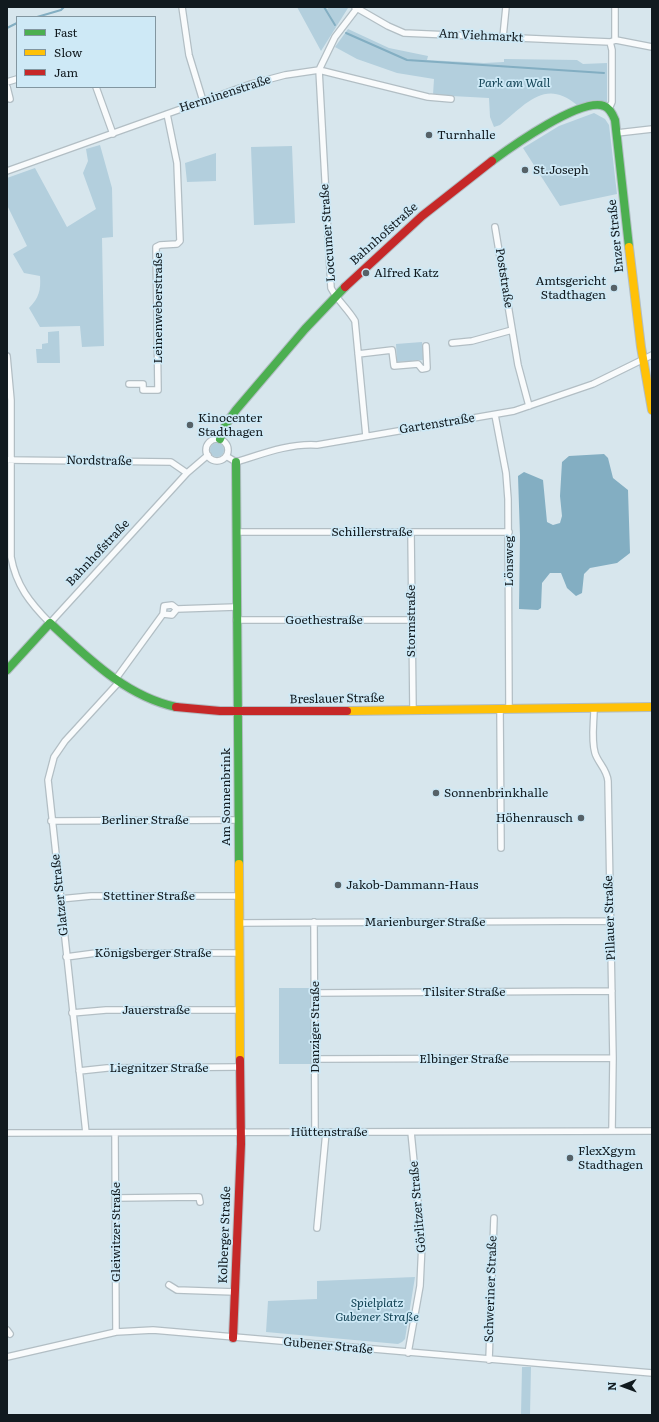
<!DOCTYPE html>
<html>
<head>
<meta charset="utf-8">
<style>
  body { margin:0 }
  #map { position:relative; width:659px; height:1422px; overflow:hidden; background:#d7e6ed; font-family:Literata,serif }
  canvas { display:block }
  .frame { position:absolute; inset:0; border:8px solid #111a1f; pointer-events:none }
  .legend { position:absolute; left:16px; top:16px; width:140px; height:72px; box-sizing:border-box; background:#cee9f6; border:1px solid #8296a0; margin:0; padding:5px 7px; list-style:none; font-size:12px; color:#111a1f }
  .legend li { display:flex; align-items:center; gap:8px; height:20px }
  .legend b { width:20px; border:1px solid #8296a0 }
  .north { position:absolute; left:603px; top:1366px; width:40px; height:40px; -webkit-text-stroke:3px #cee9f6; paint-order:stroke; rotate:269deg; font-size:11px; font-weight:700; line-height:16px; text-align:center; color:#111a1f }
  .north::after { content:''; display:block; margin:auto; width:14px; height:18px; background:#111a1f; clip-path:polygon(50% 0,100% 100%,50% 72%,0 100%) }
</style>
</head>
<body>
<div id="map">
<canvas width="659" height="1422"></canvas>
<div class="frame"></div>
<ul class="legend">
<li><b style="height:5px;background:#4caf50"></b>Fast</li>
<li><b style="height:5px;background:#ffc107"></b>Slow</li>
<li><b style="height:5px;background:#c62828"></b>Jam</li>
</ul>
<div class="north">N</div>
</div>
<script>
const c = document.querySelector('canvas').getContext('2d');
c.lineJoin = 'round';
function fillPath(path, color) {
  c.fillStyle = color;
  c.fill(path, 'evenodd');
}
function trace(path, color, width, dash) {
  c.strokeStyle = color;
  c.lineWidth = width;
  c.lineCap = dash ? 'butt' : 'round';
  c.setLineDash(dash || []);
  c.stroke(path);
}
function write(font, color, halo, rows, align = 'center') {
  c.font = font + ' Literata,serif';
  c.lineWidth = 3.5;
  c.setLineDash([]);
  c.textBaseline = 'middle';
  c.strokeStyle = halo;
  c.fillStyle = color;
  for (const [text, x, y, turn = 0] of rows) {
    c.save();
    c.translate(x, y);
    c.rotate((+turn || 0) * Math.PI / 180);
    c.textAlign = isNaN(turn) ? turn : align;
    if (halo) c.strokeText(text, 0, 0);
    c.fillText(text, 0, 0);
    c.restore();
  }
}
const green = new Path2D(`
  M297 7H326L327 9 330 7 348 8 321 51Z
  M348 29 389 48 428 56 427 60 484 63 504 62V59L577 60 583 64 607 63V102L593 100 577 105C545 78 526 104 500 125L494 127 490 117 489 98 433 95 434 79 397 73 357 59 335 47Z
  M594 113 605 119 609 125 617 194 560 206 523 148 559 126Z
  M100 145 112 188 113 237 102 238 104 346 82 347 80 326 40 327 29 308C39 298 41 290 40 276L24 273 13 254 27 246 7 205V178L35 168 67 227 96 209 83 173 88 161 86 149Z
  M292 146 295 223 254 225 251 147Z
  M216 153V181L187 182 185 163Z
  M59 331 60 363H37L36 349H42V344L48 343V332Z
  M422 342 424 360 397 362 396 344Z
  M210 450a7 7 0 1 1 14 0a7 7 0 1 1-14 0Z
  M279 988H311V1064H279Z
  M415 1277 405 1339 402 1342 398 1344 266 1332 268 1301 317 1299V1281Z
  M522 1367H531L530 1415H521Z`);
const water = new Path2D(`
  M604 454 608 458 613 478 628 490 630 553 617 563 590 568 584 574 582 593 576 596 567 588 561 573H550L542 583 541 608 538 610 519 609 520 536 518 476 524 472 543 480 547 522 553 525 560 523 562 516 560 496 562 462 569 456Z`);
const stream = new Path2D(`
  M324 7 335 25
  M37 17 61 10 64 7
  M7 28 17 23
  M346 33 407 60 604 73`);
const street = new Path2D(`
  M182 7 189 55 203 101
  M355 7 388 26 404 33 610 42
  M358 7 335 37 319 70 331 288C337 300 348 309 355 321L366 436
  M503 37 506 7
  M615 40V7
  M610 42 616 40 652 47
  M7 82 17 79
  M7 87 10 99
  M96 87 113 134
  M609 109 612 102V50L610 42
  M617 133 652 129
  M7 171 251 84 285 75 319 70 428 97 451 99
  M495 227 518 365 529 406
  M452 343 472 341 512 330
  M358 354 392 350 394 366 418 364 422 369 427 368 426 346
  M7 356 11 400V557C16 585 30 603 50 623L187 473 208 455
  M129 384H143V390H158L156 247 160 245 177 244 180 241 177 163 167 114
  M495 415 506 473 508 499 509 709
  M206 450a11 11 0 1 1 22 0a11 11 0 1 1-22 0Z
  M226 456 236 462C262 454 290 443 317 445L514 411 593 384 652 355
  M7 460 171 462 187 473
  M236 532H509
  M411 532 413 710
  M163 614 164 606 172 605 177 609
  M236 620H412
  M115 680 163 614 172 615 177 609 236 607
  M594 709C594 723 591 739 595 753 598 763 607 769 608 781L613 1058 612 1131
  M500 710 501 848
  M51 821 238 820
  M60 899 91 896H239
  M314 922 315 1132
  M239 923 611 921
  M66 957 96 953H239
  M315 993 612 991
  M72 1013 106 1010H239
  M315 1059 613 1058
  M79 1071 107 1068 239 1067
  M7 1133 652 1131
  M86 1133 48 780 54 757 65 741 119 682
  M115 1133 116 1332
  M116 1198 199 1197 200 1202
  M317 1228 326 1132
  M169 1285 177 1290 235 1292
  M7 1330 10 1334
  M408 1353 420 1286 422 1243 411 1132
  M7 1357 116 1332 153 1330 652 1373
  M489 1360 494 1218`);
const fast = new Path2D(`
  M492 161C511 147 581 97 604 106 610 108 613 115 615 120L629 247
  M220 439 226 424 236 410 305 329 345 287
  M236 462 239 864
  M7 670 50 623C87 657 125 696 176 707`);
const slow = new Path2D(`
  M629 247 641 347 652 410
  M347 711 652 707
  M239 864 240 1060`);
const jam = new Path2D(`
  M345 287 422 216 492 161
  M176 707 220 711H347
  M233 1338 241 1144 240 1060`);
const markers = [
  [429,135,4,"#566167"],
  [525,170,4,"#566167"],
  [366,273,4,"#566167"],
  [614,288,4,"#566167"],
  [190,425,4,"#566167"],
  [436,793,4,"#566167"],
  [581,818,4,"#566167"],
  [338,885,4,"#566167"],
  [570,1158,4,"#566167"]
];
const streetNames = [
  ["Am Viehmarkt",481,36,3],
  ["Herminenstraße",225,94,-18],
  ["Loccumer Straße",328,233,-94],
  ["Bahnhofstraße",384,234,-42],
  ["Enzer Straße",616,236,-96],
  ["Poststraße",504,278,81],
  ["Leinenweberstraße",158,308,-90],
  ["Gartenstraße",437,424,-9],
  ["Nordstraße",99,461,1],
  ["Schillerstraße",372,532],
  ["Bahnhofstraße",98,553,-47],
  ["Lönsweg",509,561,-90],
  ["Goethestraße",324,620],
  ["Stormstraße",411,621,-90],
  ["Breslauer Straße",337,699,-1],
  ["Am Sonnenbrink",226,797,-90],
  ["Berliner Straße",145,820],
  ["Glatzer Straße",60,895,-96],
  ["Stettiner Straße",149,896],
  ["Pillauer Straße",610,918,-92],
  ["Marienburger Straße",425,922],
  ["Königsberger Straße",153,953],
  ["Tilsiter Straße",464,992],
  ["Jauerstraße",156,1010],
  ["Danziger Straße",315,1027,-90],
  ["Elbinger Straße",464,1059],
  ["Liegnitzer Straße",159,1068],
  ["Hüttenstraße",329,1132],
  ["Görlitzer Straße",418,1207,-95],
  ["Gleiwitzer Straße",116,1232,-90],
  ["Kolberger Straße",225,1235,-88],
  ["Schweriner Straße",491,1289,-88],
  ["Gubener Straße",328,1346,5]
];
const parkNames = [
  ["Park am Wall",514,83],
  ["Spielplatz",377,1303],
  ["Gubener Straße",377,1317]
];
const poiNames = [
  ["Turnhalle",437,135],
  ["St.Joseph",533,170],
  ["Alfred Katz",374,273],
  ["Amtsgericht",606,281,"right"],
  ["Stadthagen",606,295,"right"],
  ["Kinocenter",198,418],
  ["Stadthagen",198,432],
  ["Sonnenbrinkhalle",444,793],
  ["Höhenrausch",573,818,"right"],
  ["Jakob-Dammann-Haus",346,885],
  ["FlexXgym",578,1151],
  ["Stadthagen",578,1165]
];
fillPath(green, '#b3cfdd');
fillPath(water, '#83aec2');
trace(stream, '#83aec2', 2);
trace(street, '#b2bec4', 8);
trace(fast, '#b2bec4', 10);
trace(slow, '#b2bec4', 10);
trace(jam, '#b2bec4', 10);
trace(street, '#f9fbfc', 5.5);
trace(fast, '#4caf50', 8);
trace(slow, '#ffc107', 8);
trace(jam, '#c62828', 8);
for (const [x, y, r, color] of markers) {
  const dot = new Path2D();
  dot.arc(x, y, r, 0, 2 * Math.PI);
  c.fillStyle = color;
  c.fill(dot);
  trace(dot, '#cee9f6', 1.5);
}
write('12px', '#111a1f', '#cee9f6', streetNames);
write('italic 12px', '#134355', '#cee9f6', parkNames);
write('12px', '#111a1f', '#cee9f6', poiNames, 'left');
</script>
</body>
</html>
